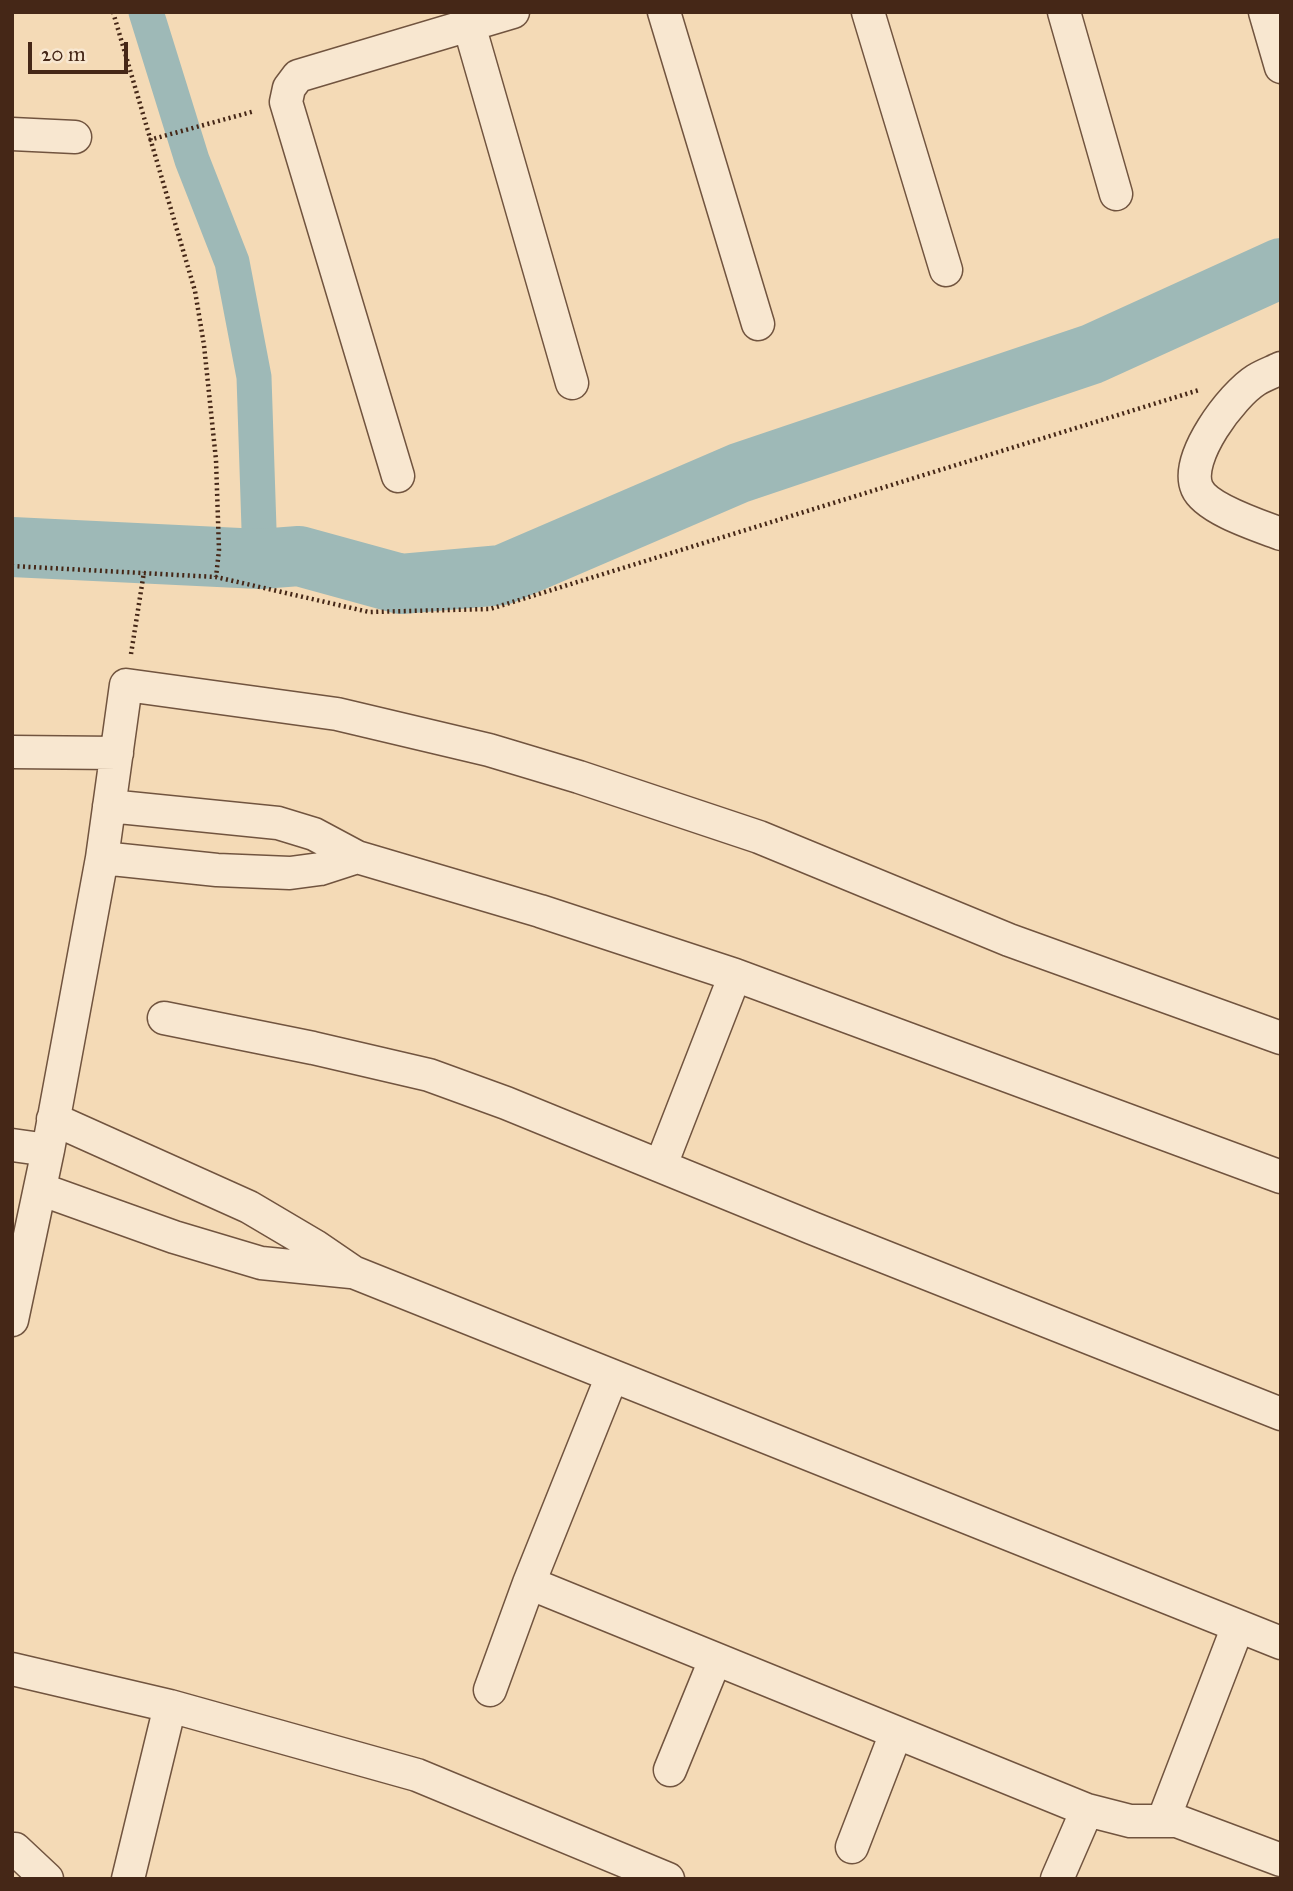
<!DOCTYPE html>
<html>
<head>
<meta charset="utf-8">
<style>
  body { margin:0 }
  #map { position:relative; width:1293px; height:1891px; overflow:hidden; background:#f4dab6; font-family:"IM FELL Great Primer",serif }
  canvas { display:block }
  .frame { position:absolute; inset:0; border:14px solid #452717; pointer-events:none }
  .scale { position:absolute; left:28px; top:42px; width:100px; height:32px; box-sizing:border-box; border:4px solid #452717; border-top:0; padding-left:9px; font-size:21px; line-height:24px; white-space:nowrap; color:#452717; -webkit-text-stroke:5px #f8e7d0; paint-order:stroke }
</style>
</head>
<body>
<div id="map">
<canvas width="1293" height="1891"></canvas>
<div class="frame"></div>
<div class="scale">20 m</div>
</div>
<script>
const c = document.querySelector('canvas').getContext('2d');
c.lineJoin = 'round';
function trace(path, color, width, dash) {
  c.strokeStyle = color;
  c.lineWidth = width;
  c.lineCap = dash ? 'butt' : 'round';
  c.setLineDash(dash || []);
  c.stroke(path);
}
const canal = new Path2D(`
  M146 12 192 160 232 262 254 377 260 559`);
const river = new Path2D(`
  M12 547 260 559 299 556 401 584 502 575 739 473 1092 354 1281 268`);
const path = new Path2D(`
  M113 12 195 291 204 345 216 460 219 550 216 577
  M149 140 255 111
  M12 566 216 577 369 612 490 609 1199 390
  M131 654 144 572`);
const minor = new Path2D(`
  M664 12 758 324
  M868 12 946 270
  M1064 12 1116 194
  M1265 12 1281 67
  M469 25 572 383
  M12 134 75 137
  M1281 368C1273 372 1264 375 1256 380 1232 395 1184 458 1197 488 1206 509 1260 526 1281 534
  M398 476 286 102 289 88 298 76 513 12
  M12 752 117 753
  M109 806 278 823 314 834 357 857 540 911 735 975 1281 1177
  M102 858 217 870 290 873 320 869 357 857
  M164 1018 313 1048 429 1075 506 1103 812 1228 1281 1414
  M53 1119 249 1207 315 1246 353 1272 1281 1643
  M12 1145 48 1150
  M661 1165 735 975
  M40 1189 174 1237 261 1263 351 1272
  M12 1320 48 1150 102 858 126 685 337 714 489 750 579 777 759 837 1009 940 1281 1038
  M529 1583 1087 1810 1130 1821H1177L1281 1860
  M12 1669 170 1706 417 1775 668 1879
  M490 1690 529 1583 612 1376
  M670 1770 715 1660
  M1163 1821 1238 1626
  M852 1847 896 1733
  M15 1849 47 1879
  M128 1879 170 1706
  M1057 1879 1087 1810`);
trace(canal, '#9eb9b7', 35);
trace(river, '#9eb9b7', 60);
trace(minor, '#71543f', 35);
trace(path, '#452717', 4.5, [2, 3.5]);
trace(minor, '#f8e7d0', 32);
</script>
</body>
</html>
